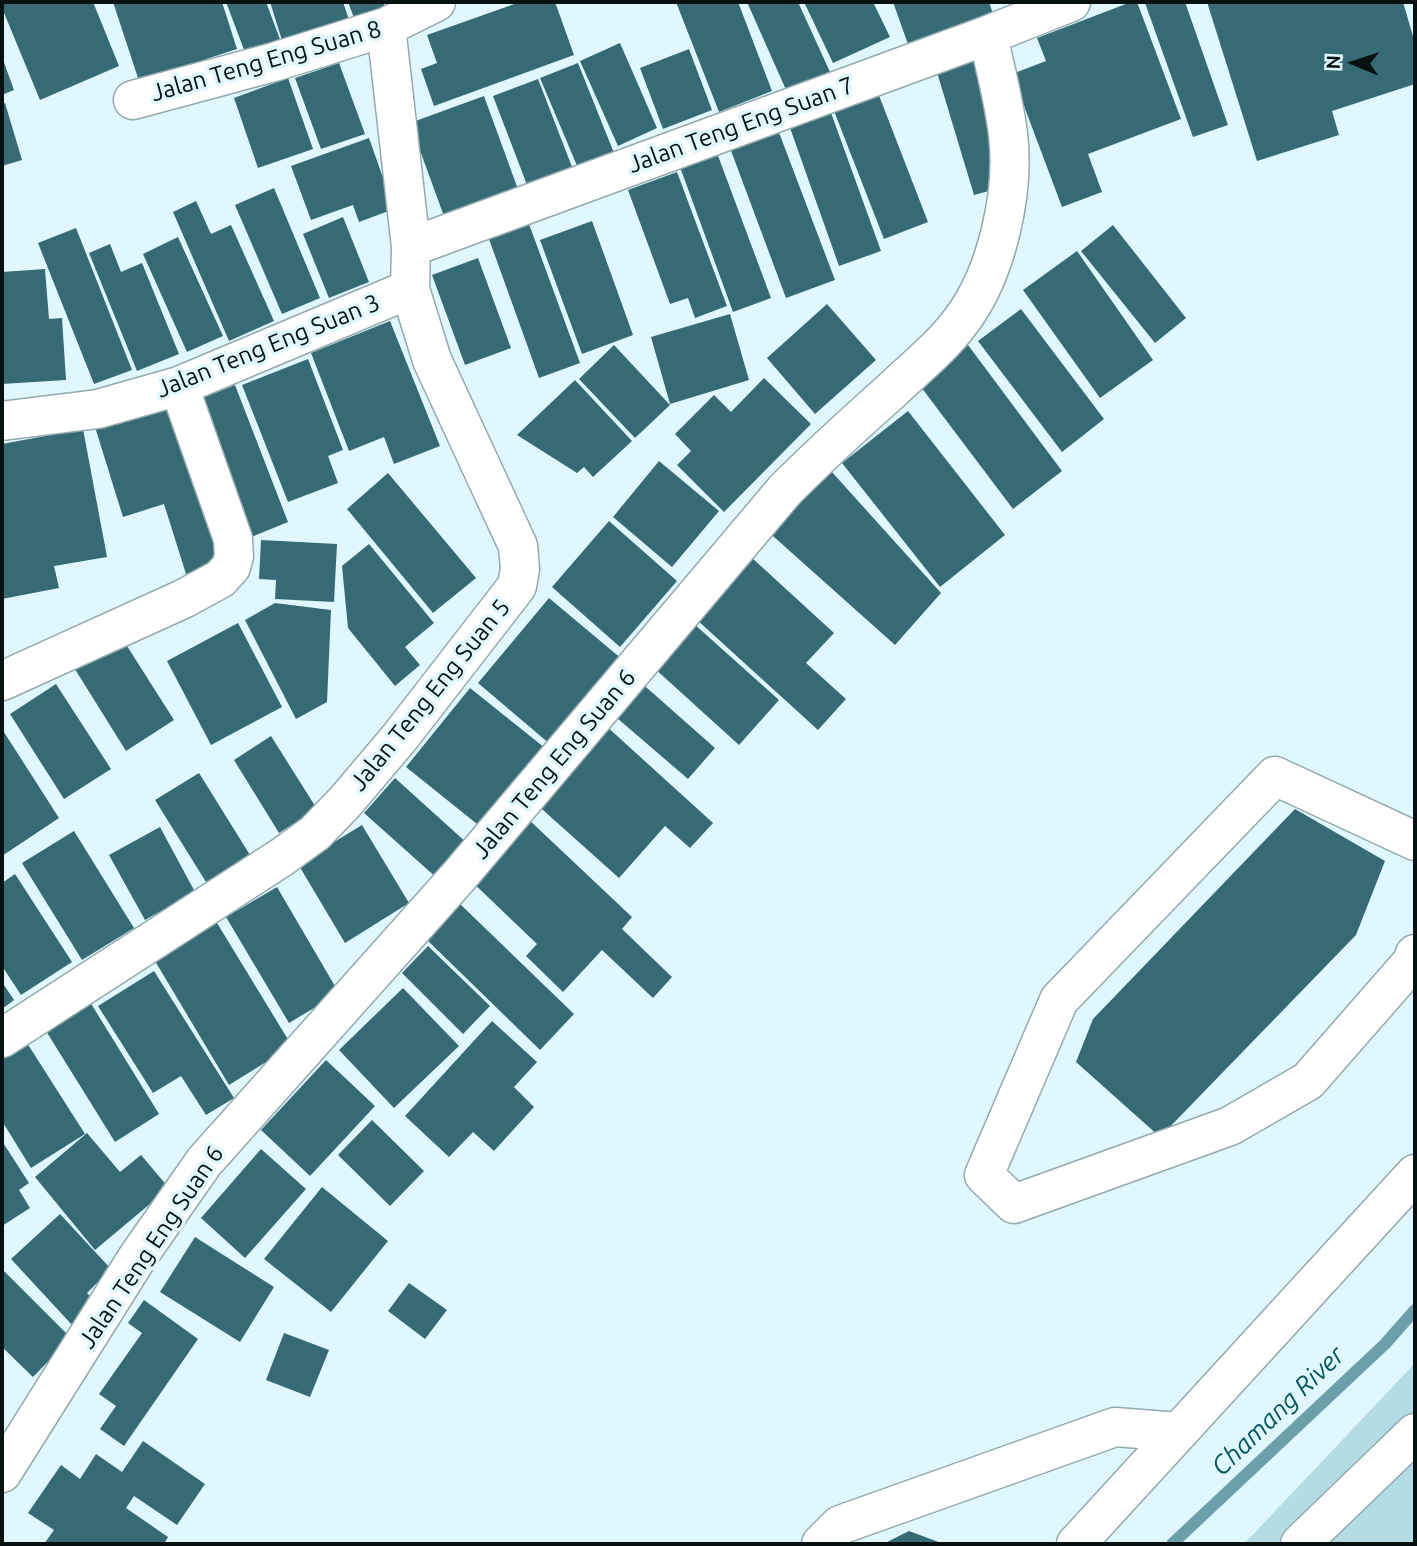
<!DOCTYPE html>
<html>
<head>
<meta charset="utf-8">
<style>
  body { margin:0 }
  #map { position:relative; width:1417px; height:1546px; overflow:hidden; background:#e0f8fd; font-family:Ubuntu,sans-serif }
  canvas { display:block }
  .frame { position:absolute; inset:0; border:4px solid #081112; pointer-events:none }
  .north { position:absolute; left:1319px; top:28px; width:70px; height:70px; -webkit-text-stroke:5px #e0f8fd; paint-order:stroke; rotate:272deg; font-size:19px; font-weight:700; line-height:28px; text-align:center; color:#081112 }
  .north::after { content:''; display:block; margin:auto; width:24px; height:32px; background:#081112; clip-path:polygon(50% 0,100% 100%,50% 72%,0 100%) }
</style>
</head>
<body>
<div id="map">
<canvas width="1417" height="1546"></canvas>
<div class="frame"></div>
<div class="north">N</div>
</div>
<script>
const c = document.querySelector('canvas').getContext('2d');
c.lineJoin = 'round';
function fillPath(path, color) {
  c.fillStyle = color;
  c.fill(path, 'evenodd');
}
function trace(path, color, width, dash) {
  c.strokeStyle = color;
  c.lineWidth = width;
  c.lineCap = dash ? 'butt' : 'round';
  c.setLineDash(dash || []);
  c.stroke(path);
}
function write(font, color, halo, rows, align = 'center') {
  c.font = font + ' Ubuntu,sans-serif';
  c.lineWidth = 7;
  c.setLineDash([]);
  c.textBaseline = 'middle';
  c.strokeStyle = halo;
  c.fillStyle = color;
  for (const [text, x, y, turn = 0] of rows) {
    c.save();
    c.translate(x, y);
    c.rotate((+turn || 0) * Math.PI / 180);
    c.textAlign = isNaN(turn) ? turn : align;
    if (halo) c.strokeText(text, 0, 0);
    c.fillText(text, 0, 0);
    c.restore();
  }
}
const green = new Path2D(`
  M1415 1363V1544H1244Z`);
const stream = new Path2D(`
  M1172 1544 1385 1344 1415 1310`);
const building = new Path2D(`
  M2 2H93L119 66 40 100 2 8Z
  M113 2H222L237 49 139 81Z
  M226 2H266L281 42 246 55Z
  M270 2H343L352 29 285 50Z
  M348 2H383L387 13 356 23Z
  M520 2H555L574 55 434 106 421 69 437 63 427 35Z
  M676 2H738L772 91 719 112Z
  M747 2H798L830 72 787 92Z
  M804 2H873L890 37 833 63Z
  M893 2H989L994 17 909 47Z
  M1131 2H1137L1181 119 1088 154 1102 192 1062 207 1012 74 1046 61 1037 38Z
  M1148 2H1185L1228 125 1193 137 1145 3Z
  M1207 2H1403L1415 43V84L1332 111 1339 135 1257 161Z
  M620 43 657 128 618 146 580 61Z
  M689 49 712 110 663 129 640 68Z
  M2 57 14 90 2 95Z
  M975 57 1006 161 989 166 996 189 974 195 936 69Z
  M339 63 365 134 321 149 295 78Z
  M578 63 614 153 578 168 540 78Z
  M288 78 313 149 258 168 234 98Z
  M538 79 574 172 529 190 493 96Z
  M878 93 928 222 884 239 834 111Z
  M484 96 519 192 445 219 410 123Z
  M5 103 22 160 2 166V104Z
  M830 110 881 251 839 266 789 125Z
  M778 130 835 280 786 298 730 148Z
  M369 138 394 209 359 222 353 205 311 220 291 166Z
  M717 153 771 298 733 312 680 167Z
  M677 172 727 306 695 318 688 298 670 304 628 190Z
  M274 188 320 298 282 314 235 205Z
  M196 201 211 234 231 225 274 321 229 341 173 212Z
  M343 217 369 282 329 298 303 234Z
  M592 221 633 335 582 354 540 240Z
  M529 224 580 363 539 378 489 239Z
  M1113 225 1186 318 1155 343 1081 251Z
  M76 228 132 370 94 384 38 243Z
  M178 237 223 336 187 352 143 254Z
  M110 244 121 272 142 263 179 354 137 371 89 253Z
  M1077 251 1153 360 1100 398 1023 290Z
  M478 258 511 348 465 365 432 275Z
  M45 269 49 319 62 318 66 380 2 384V321H4L2 272Z
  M827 304 876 360 815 414 767 358Z
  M1021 309 1104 419 1062 452 978 341Z
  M730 314 749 380 670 404 651 337Z
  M390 321 440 446 394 464 384 437 349 451 311 353Z
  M614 345 670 405 635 438 579 379Z
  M968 345 1062 471 1013 509 918 383Z
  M308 359 343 450 328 456 338 483 288 502 242 385Z
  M764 378 811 424 724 512 677 465 691 451 675 434 714 395 731 412Z
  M575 380 632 441 593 477 584 467 577 473 517 435Z
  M235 385 288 522 244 540 190 403Z
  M179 402 227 561 186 574 164 504 123 517 95 427Z
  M908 411 1005 535 940 587 842 463Z
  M83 429 107 557 54 566 59 588 2 599V444Z
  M659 461 719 511 672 567 613 517Z
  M822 461 941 593 895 645 764 528Z
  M388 473 476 578 433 613 347 509Z
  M609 521 677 581 620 647 552 587Z
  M261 540 337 544 334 602 275 599 276 580 259 579Z
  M369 544 434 623 405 647 420 665 395 686 348 628 342 566Z
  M751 557 834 633 806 663 846 699 818 730 696 619Z
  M549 598 623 660 551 745 478 683Z
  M275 603 331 610 327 702 296 719 245 620Z
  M238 623 282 707 211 745 167 661Z
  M693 623 779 700 739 745 653 667Z
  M120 635 174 720 126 751 73 666Z
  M638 680 715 748 688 779 610 712Z
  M56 684 111 769 64 799 10 714Z
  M470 688 545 748 482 828 406 767Z
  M604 724 713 823 690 848 665 826 619 878 534 802Z
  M2 729 59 818 2 856Z
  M271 736 317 809 279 833 234 760Z
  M199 773 250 855 206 882 155 800Z
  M395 778 468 844 438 879 364 813Z
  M1295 809 1385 861 1356 935 1160 1137 1076 1062 1093 1019Z
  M526 817 632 917 622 929 672 977 653 998 602 950 563 992 526 956 537 944 468 878Z
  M362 825 409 903 345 943 298 864Z
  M160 827 195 892 145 920 109 855Z
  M74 831 134 928 82 960 22 863Z
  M15 874 72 962 21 995 2 966V883Z
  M277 887 339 993 289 1023 226 917Z
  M458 902 574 1014 540 1050 424 937Z
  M217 923 292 1046 229 1085 155 961Z
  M428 946 490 1006 463 1034 402 973Z
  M154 971 234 1098 206 1115 181 1076 153 1093 98 1006Z
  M2 982 14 1000 2 1009Z
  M403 988 459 1046 394 1108 339 1050Z
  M90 1002 159 1114 115 1142 46 1031Z
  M492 1021 537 1062 514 1087 534 1107 494 1151 473 1132 449 1157 405 1116Z
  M27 1043 85 1134 31 1168 2 1121V1058Z
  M326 1060 375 1106 310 1176 261 1130Z
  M372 1120 424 1171 390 1206 338 1155Z
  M87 1133 120 1172 141 1155 169 1188 95 1250 35 1177Z
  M2 1141 29 1183 19 1190 30 1208 2 1226Z
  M261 1149 306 1189 245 1258 201 1218Z
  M322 1187 388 1241 331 1312 264 1259Z
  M60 1214 111 1269 87 1293 97 1303 73 1326 11 1259Z
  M195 1237 274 1287 240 1342 160 1292Z
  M2 1269 71 1338 33 1377 2 1347Z
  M409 1283 447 1310 425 1339 388 1311Z
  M144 1300 198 1339 124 1446 100 1429 116 1406 99 1394 142 1333 128 1323Z
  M284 1333 329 1350 310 1397 266 1380Z
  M143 1441 205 1484 177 1525 134 1496 126 1508 168 1537 164 1544H44L54 1530 28 1513 61 1465 80 1479 96 1454 122 1472Z
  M909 1531 944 1544H883Z`);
const minor = new Path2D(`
  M133 100 274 62 386 27 436 2
  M411 247 988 35 1071 2
  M2 421 98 409 179 386 410 289
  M2 681 183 599 220 579 231 567 234 556 233 539 179 386
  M1415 841 1275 776 1059 1000 984 1175 1014 1204 1230 1126 1308 1081 1412 962 1415 954
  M2 1038 282 857 315 833 345 802 400 737 517 586 520 569 518 546 432 360 410 289 411 247 386 27
  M2 1473 137 1258 204 1162 460 875 785 490C819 456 854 424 890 392 914 369 941 348 961 321 997 274 1015 192 1008 134 1004 101 995 68 988 35
  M821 1544 840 1525 1115 1427 1179 1432
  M1076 1544 1415 1174
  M1300 1544 1415 1433`);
const streetNames = [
  ["Jalan Teng Eng Suan 8",266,61,-16],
  ["Jalan Teng Eng Suan 7",741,125,-20],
  ["Jalan Teng Eng Suan 3",268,346,-22],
  ["Jalan Teng Eng Suan 5",430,695,-51],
  ["Jalan Teng Eng Suan 6",554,764,-50],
  ["Jalan Teng Eng Suan 6",151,1247,-56]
];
const waterNames = [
  ["Chamang River",1278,1411,-44]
];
fillPath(green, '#b4dce5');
trace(stream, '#6ba0ab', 12);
fillPath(building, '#366a74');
trace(minor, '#93a9ae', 41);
trace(minor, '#fff', 38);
write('24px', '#081112', '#e0f8fd', streetNames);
write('italic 26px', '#055561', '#e0f8fd', waterNames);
</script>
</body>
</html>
